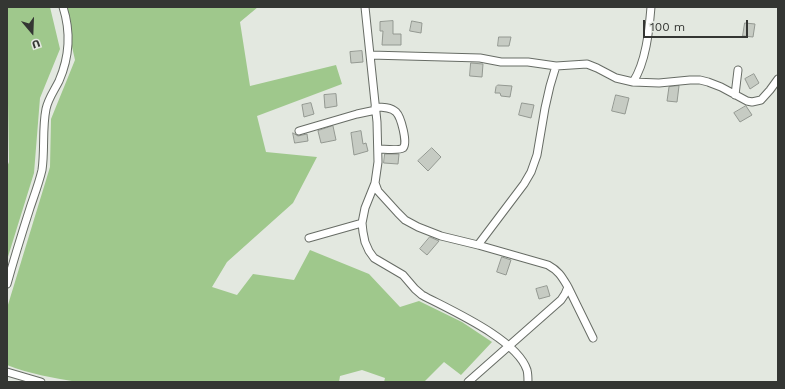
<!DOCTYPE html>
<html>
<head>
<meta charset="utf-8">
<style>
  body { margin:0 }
  #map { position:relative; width:785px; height:389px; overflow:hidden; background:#e3e8e0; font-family:"Work Sans",sans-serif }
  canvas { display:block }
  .frame { position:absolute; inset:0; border:8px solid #343633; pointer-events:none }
  .north { position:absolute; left:12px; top:12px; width:40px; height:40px; -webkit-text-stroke:3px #e3e8e0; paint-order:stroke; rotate:161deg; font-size:11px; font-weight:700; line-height:16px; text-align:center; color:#343633 }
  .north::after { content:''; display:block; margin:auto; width:14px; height:18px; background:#343633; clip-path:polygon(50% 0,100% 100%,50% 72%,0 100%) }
  .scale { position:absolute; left:643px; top:20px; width:105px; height:18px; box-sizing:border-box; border:2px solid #343633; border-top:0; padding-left:5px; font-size:12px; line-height:14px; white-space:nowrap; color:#343633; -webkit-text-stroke:3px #e3e8e0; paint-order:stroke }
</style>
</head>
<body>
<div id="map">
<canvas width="785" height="389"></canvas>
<div class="frame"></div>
<div class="north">U</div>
<div class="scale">100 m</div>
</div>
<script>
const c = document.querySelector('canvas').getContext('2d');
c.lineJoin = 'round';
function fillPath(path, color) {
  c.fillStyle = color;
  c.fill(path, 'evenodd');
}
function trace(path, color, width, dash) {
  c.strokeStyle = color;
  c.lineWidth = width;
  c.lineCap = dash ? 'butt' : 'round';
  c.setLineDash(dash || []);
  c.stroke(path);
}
const green = new Path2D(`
  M7 7H50L60 49 40 98 34 173 7 260V167L9 162 8 103 7 102Z
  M63 7H258L240 22 250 86 336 65 342 84 257 116 266 152 317 157 293 203 227 262 212 287 237 295 253 274 294 280 310 250 369 274 400 307 419 301 462 322 492 342 461 375 444 362 424 382H384L385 378 362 370 340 376 339 382H78C54 378 30 374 7 365V308L50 167 51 119 75 60Z`);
const building = new Path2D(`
  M393 21V34H401V45H382L383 31H380V22Z
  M412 21 422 23 421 33 410 31Z
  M745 23 755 24 753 37 743 36Z
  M499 37H511L509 46H498Z
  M362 51 363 62 351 63 350 52Z
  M471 63 483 64 482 77 470 76Z
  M754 74 759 83 750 89 745 79Z
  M498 85 512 86 510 97 501 96 500 93H495L496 87Z
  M679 86 677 102 667 101 669 87Z
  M336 94 337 106 325 108 324 95Z
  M616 95 629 98 625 114 612 111Z
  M311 103 314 114 304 117 302 105Z
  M522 103 534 105 531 118 519 115Z
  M746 106 752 115 740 122 734 113Z
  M333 126 336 140 321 143 318 131Z
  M361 131 363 144 366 143 368 151 354 155 351 133Z
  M293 133 298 136 307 134 308 141 295 143Z
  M432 148 441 157 428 171 418 161Z
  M385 154H399L398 164 384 163Z
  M430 237 439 241 427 255 420 249Z
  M502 257 511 260 506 275 497 272Z
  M547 286 550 296 539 299 536 289Z`);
const minor = new Path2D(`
  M365 7 377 122 378 162 375 183 365 208 362 223 363 232 365 242 369 251 374 258 403 275 415 289 422 295C450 310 517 339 527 370 528 374 528 378 528 382
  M370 55 480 58 501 62H528L556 66 587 64 597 68 616 78 633 82 659 83 690 80H700L708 82 721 87 747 101 752 102 761 100 770 90 778 79
  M633 82C646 62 649 31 651 7
  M735 95 738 70
  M375 107C382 107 391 107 396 112 401 117 408 143 403 148 399 151 384 149 378 149
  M299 131 357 114 376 110
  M375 183 378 191 398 213 405 220 418 227 441 236 478 245 548 265C559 271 562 277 568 287L565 294 561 300 468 382
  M309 238 362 223
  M478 245 524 184 531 172 537 155 545 108 550 86 556 66
  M7 284C14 259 22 233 30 208 34 196 39 183 42 170 45 150 42 129 46 109 48 99 54 91 59 81 69 58 71 32 63 7
  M568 287 593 338
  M7 372 41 382`);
fillPath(green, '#9fc88c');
fillPath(building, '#c6cbc3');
trace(building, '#939891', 1);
trace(minor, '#676c65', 9);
trace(minor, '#fff', 7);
</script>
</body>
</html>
